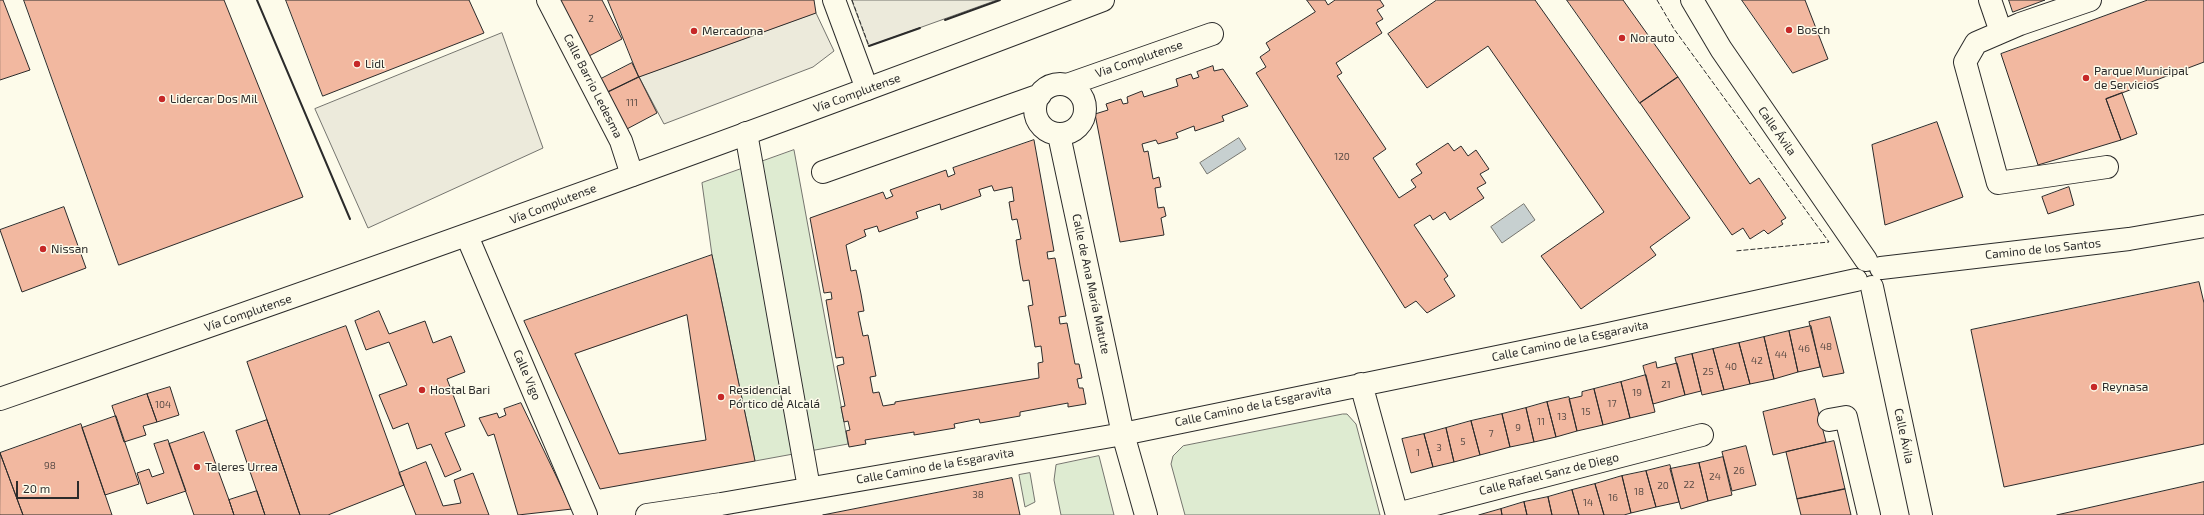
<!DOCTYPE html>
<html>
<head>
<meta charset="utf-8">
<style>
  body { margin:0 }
  #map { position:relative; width:2204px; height:515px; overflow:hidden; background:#fdfbea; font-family:"Exo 2",sans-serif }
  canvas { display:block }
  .scale { position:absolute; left:16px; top:481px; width:63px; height:18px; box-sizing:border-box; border:2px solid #2b2b2b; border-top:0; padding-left:5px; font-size:12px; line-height:14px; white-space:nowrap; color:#2b2b2b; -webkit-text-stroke:3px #fdfbea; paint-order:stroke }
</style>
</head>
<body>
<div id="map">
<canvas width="2204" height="515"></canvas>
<div class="scale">20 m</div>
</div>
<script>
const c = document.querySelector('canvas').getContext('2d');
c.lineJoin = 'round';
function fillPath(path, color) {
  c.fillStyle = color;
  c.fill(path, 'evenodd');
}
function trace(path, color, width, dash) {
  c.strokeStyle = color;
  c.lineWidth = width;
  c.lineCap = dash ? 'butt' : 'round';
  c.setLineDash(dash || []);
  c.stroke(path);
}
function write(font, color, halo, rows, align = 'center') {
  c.font = font + ' "Exo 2",sans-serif';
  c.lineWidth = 3;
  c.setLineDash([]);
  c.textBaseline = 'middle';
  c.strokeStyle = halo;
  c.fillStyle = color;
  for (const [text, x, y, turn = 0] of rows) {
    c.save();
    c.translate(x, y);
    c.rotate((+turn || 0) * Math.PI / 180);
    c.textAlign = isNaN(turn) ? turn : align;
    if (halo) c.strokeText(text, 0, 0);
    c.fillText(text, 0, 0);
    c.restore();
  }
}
const green = new Path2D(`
  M794 150 848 444 755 461 712 255 702 183Z
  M1343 414H1347L1356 424 1380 515H1185L1171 464 1173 456 1183 446Z
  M1099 456 1114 515H1061L1054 480 1056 465Z
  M1030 473 1035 502 1025 507 1019 475Z`);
const parking = new Path2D(`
  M852 0H997L869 46Z
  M816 13 834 51 813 67 664 124 639 77Z
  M502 33 543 148 368 228 315 109Z`);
const water = new Path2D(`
  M1239 138 1246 149 1207 174 1200 163Z
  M1524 204 1535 220 1502 243 1491 227Z`);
const building = new Path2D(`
  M0 0H3L30 70 0 80Z
  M24 0H224L303 197 119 265Z
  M286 0H469L484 33 323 96Z
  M559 0H602L622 39 589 56Z
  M608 0H814L816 13 639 77Z
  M1307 0H1325L1328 5 1335 0H1380L1384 6 1377 10 1383 19 1376 23 1382 33 1336 63 1342 73 1337 76 1386 149 1373 158 1399 198 1416 187 1411 180 1422 173 1416 164 1448 143 1454 151 1461 146 1468 156 1476 150 1489 169 1480 174 1486 183 1477 188 1484 198 1450 220 1445 212 1433 220 1430 215 1414 225 1448 276 1444 279 1455 296 1427 313 1416 301 1405 308 1256 73 1266 67 1260 57 1270 50 1266 43 1315 12Z
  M1437 0H1535L1690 218 1650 247 1656 255 1581 309 1541 256 1604 212 1488 46 1427 88 1388 34Z
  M1567 0H1623L1678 77 1640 103Z
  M1742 0H1805L1828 59 1793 73Z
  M2009 0H2045L2013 12Z
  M2148 0H2204V62L2106 99 2121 140 2038 165 2001 54Z
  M632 63 639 77 606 93 599 80Z
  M1213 66 1214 71 1223 69 1248 106 1222 116 1224 121 1195 131 1194 126 1176 133 1178 138 1158 144 1156 140 1142 144 1144 152 1148 151 1153 179 1159 177 1161 187 1155 188 1158 208 1164 207 1166 216 1161 218 1164 235 1120 242 1095 114 1108 110 1106 104 1121 99 1123 104 1128 103 1127 97 1142 91 1144 97 1178 86 1176 79 1191 74 1193 79 1199 77 1197 72Z
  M639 77 657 113 625 130 606 93Z
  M1678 77 1750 184 1759 178 1786 218 1781 221 1783 224 1768 234 1764 230 1750 239 1743 228 1732 235 1640 103Z
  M2122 93 2137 134 2121 140 2106 99Z
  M1937 122 1963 197 1885 225 1872 145Z
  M1034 140 1054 251 1047 252 1048 259 1055 258 1066 316 1059 317 1060 324 1067 323 1075 364H1079L1082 378 1077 379 1079 388H1083L1086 404 1068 407V403L1020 412V416L980 423 979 419 954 424 955 428 914 435V432L865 440 866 444 849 447 846 431 850 430 848 421 844 422 841 407 845 406 837 366 844 364 843 357 836 358 826 300 832 299 831 292 824 293 810 218 883 192 886 199 893 196 890 190 946 170 948 177 955 174 953 168ZM992 186 994 191 1012 187 1014 201 1009 202 1012 220 1017 219 1021 239 1016 240 1020 265 1023 281 1029 280 1033 305 1028 306 1031 322 1035 347 1041 346 1043 362 1038 363 1039 378 895 402V404L883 406 879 392 873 393 870 377 876 376 868 335 863 336 858 312 864 311 861 294 856 270 851 271 846 245 866 236 864 230 877 226 879 232 895 226 918 218 916 212 940 204 941 210 981 196 979 190Z
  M2069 187 2074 205 2048 214 2042 197Z
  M64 207 86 268 22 292 0 230Z
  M712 255 755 461 600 489 524 321ZM687 315 706 440 619 454 575 354Z
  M2199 282 2204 303V444L2004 487 1971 330Z
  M379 311 389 334 425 321 433 343 451 336 465 372 447 379 465 426 445 433 461 470 445 477 431 444 417 449 408 423 393 429 379 395 407 385 389 342 366 350 355 321Z
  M1830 317 1844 373 1823 377 1809 322Z
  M346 326 404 485 328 515H300L247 362Z
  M1811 326 1820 367 1798 372 1789 331Z
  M1789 331 1798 372 1774 379 1764 337Z
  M1764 337 1774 379 1750 384 1739 343Z
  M1739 343 1750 384 1724 390 1713 349Z
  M1713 349 1724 390 1702 395 1692 354Z
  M1692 354 1701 391 1685 395 1675 358Z
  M1656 362 1657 368 1677 363 1685 395 1653 404 1643 366Z
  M1646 375 1655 412 1630 418 1621 382Z
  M1621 382 1630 418 1603 425 1594 389Z
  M170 387 179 415 157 422 147 394Z
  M1594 389 1603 425 1577 431 1569 399 1582 396V392Z
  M147 394 157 422 143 426 146 435 124 442 112 406Z
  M1569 397 1577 431 1556 437 1547 402Z
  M1815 399 1826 442 1773 455 1763 412Z
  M1547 402 1556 437 1534 442 1526 408Z
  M521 403 572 509 518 515 494 434 488 436 479 418 497 413 499 418 506 415 504 409Z
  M1526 408 1534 442 1510 447 1502 414Z
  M1502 414 1510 447 1480 455 1471 421Z
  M116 416 139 484 105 495 82 428Z
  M267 420 300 515H265L236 431Z
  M1471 421 1480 455 1454 462 1446 428Z
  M81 424 112 515H23L0 453Z
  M1446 428 1454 462 1433 467 1424 434Z
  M204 432 229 500 234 515H194L169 444Z
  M1424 434 1433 467 1411 473 1402 439Z
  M168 440 186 491 147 504 137 473 149 469 152 477 164 473 154 444Z
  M1834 441 1845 489 1797 499 1786 452Z
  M1746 446 1756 485 1732 491 1722 452Z
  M0 453 23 515H0Z
  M1723 457 1732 495 1708 501 1699 463Z
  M426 462 443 506 461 503 454 480 473 473 489 515H416L399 473Z
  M1699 463 1708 501 1681 509 1670 469Z
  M1670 465 1679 502 1656 507 1646 471Z
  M1646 471 1656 507 1631 513 1622 476Z
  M1622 476 1631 513 1624 515H1604L1595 484Z
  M1012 478 1020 515H823Z
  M2204 482V515H2057Z
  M1595 484 1604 515H1579L1572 490Z
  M1845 489 1851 515H1801L1797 499Z
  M1572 490 1579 515H1552L1548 497Z
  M257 491 265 515H234L229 500Z
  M1548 497 1552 515H1527L1524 502Z
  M1524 502 1527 515H1502L1501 509Z
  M1501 509 1502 515H1479Z`);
const minor = new Path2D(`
  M548 0 621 141 632 175
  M834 0 867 89
  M1692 0 1721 49 1866 260
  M1990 0 2001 32
  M2090 0 2020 24 1976 43 1965 62 1998 183 2107 167
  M1035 109a25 25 0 1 1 50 0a25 25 0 1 1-50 0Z
  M1067 85 1212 34
  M746 133 809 488
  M1059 135 1123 434 1146 515
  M823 172 1040 95
  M467 236 586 515
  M1881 268 2129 239 2204 226
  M1872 287 1921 515
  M1361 384 1397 515
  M1829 420 1846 417 1869 515
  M1397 514 1702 435
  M647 515 721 504 1123 434 1599 336 1856 280`);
const major = new Path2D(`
  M0 399C369 271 738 140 1103 0`);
const fence = new Path2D(`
  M852 0 869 46
  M1657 0 1674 29 1829 242 1735 251`);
const wall = new Path2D(`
  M257 0 350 219
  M945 20 1000 0
  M869 46 920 28`);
const markers = [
  [1789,30,4,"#c62828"],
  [694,31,4,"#c62828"],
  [1622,38,4,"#c62828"],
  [357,64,4,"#c62828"],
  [2086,78,4,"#c62828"],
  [162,99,4,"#c62828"],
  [43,249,4,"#c62828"],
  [2094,387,4,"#c62828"],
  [422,390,4,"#c62828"],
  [721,397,4,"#c62828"],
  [197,467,4,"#c62828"]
];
const numberNames = [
  ["2",591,19],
  ["111",632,103],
  ["120",1342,157],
  ["48",1826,347],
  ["46",1804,349],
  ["44",1781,355],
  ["42",1757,361],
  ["40",1731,367],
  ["25",1708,372],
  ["21",1666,385],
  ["19",1637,393],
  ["17",1612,404],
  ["104",163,405],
  ["15",1586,412],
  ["13",1562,417],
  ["11",1541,422],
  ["9",1518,428],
  ["7",1491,434],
  ["5",1463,442],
  ["3",1439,448],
  ["1",1418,453],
  ["98",50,466],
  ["26",1739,471],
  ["24",1715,477],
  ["22",1689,485],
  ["20",1663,486],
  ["18",1639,492],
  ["38",978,495],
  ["16",1613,498],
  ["14",1588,503]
];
const poiNames = [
  ["Bosch",1797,30],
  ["Mercadona",702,31],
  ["Norauto",1630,38],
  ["Lidl",365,64],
  ["Parque Municipal",2094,71],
  ["de Servicios",2094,85],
  ["Lidercar Dos Mil",170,99],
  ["Nissan",51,249],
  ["Reynasa",2102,387],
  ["Hostal Bari",430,390],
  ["Residencial",729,390],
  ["Pórtico de Alcalá",729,404],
  ["Taleres Urrea",205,467]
];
const streetNames = [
  ["Via Complutense",1139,59,-19],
  ["Calle Barrio Ledesma",593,86,63],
  ["Vía Complutense",857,93,-20],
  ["Calle Ávila",1777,131,55],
  ["Vía Complutense",553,204,-21],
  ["Camino de los Santos",2043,249,-6],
  ["Calle de Ana María Matute",1091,284,78],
  ["Vía Complutense",248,313,-19],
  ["Calle Camino de la Esgaravita",1570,341,-12],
  ["Calle Vigo",527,375,67],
  ["Calle Camino de la Esgaravita",1253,406,-12],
  ["Calle Ávila",1904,436,78],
  ["Calle Camino de la Esgaravita",935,466,-10],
  ["Calle Rafael Sanz de Diego",1549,474,-14]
];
fillPath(green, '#deebd1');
trace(green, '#74746e', 1);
fillPath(parking, '#eceadb');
trace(parking, '#74746e', 1);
fillPath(water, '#c7d0d0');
trace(water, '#74746e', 1);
fillPath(building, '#f2b8a0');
trace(building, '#2b2b2b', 1);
trace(minor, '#2b2b2b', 24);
trace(major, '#2b2b2b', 24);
trace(minor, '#fdfbea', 22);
trace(major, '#fdfbea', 22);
trace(fence, '#2b2b2b', 1, [5, 2]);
trace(wall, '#2b2b2b', 2);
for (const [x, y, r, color] of markers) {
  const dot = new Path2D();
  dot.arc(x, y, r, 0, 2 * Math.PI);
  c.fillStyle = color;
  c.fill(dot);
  trace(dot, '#fdfbea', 1.5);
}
write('10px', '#5d4e48', null, numberNames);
write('12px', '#2b2b2b', '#fdfbea', poiNames, 'left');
write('12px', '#2b2b2b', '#fdfbea', streetNames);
</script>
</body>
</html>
